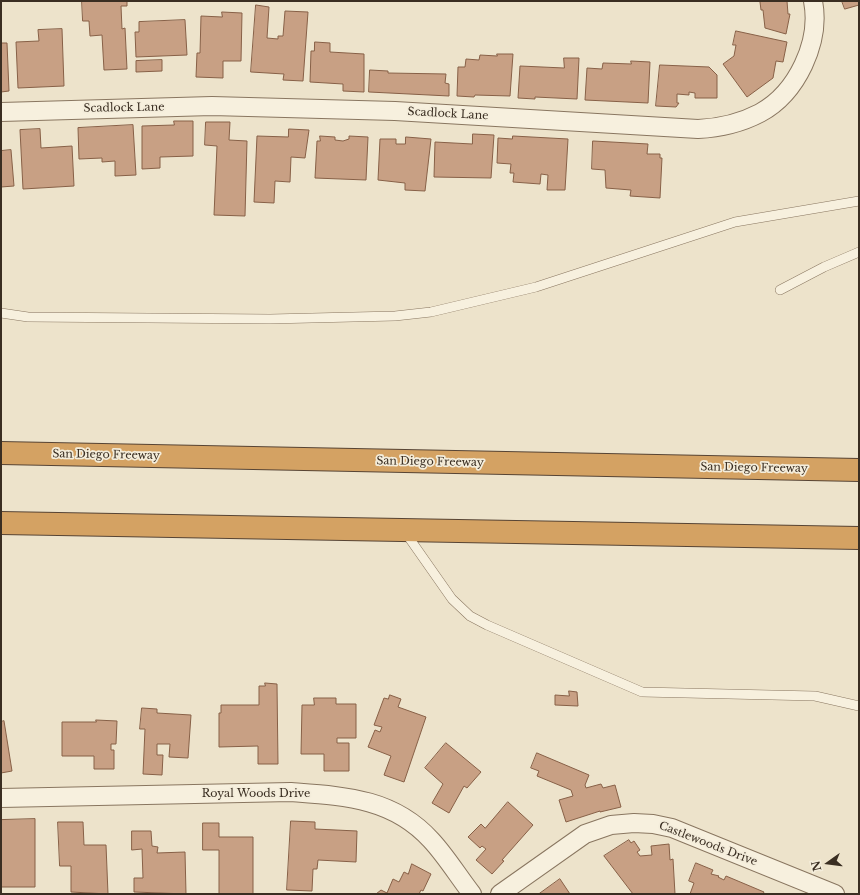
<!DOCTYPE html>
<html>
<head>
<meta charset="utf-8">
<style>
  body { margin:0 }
  #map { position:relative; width:860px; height:895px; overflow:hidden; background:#ede3cb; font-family:"Libre Baskerville",serif }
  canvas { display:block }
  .frame { position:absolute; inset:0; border:2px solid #3a2e22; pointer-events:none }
  .north { position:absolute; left:808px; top:843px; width:40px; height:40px; -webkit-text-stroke:3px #f4eddb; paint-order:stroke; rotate:256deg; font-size:11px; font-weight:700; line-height:16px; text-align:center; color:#3a2e22 }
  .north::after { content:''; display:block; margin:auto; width:14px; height:18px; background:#3a2e22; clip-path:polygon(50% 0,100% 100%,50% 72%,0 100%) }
</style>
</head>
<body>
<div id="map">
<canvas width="860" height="895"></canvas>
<div class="frame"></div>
<div class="north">N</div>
</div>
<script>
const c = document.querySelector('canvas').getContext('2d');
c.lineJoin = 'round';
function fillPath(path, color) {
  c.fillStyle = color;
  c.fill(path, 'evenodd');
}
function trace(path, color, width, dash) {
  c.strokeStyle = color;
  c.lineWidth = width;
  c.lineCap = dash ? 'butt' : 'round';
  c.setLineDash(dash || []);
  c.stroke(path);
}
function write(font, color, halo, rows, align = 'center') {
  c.font = font + ' "Libre Baskerville",serif';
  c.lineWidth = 3.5;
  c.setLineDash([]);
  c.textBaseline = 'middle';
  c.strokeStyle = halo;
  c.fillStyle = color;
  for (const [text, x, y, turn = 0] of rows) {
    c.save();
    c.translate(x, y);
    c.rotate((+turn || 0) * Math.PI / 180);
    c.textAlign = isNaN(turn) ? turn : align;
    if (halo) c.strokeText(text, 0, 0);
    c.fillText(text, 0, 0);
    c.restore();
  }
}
const building = new Path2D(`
  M82 1H127V6H121L122 29 125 28 127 69 104 70 102 35 90 36 89 21H83Z
  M754 1H787L788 14H790L786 34 765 28 763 10H761L760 2Z
  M842 1H859V5L845 9Z
  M256 5 269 7 267 38 278 39V36H283L285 11 308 12 303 81 283 80 284 74 251 72Z
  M222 12 242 13 241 61H223V78L196 77 197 53H200L201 16 222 17Z
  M185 20 187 55 136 57 135 32H139V22Z
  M62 29 64 86 18 88 16 42 39 41 38 30Z
  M736 31 787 42 783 62 776 61 773 78 747 97 723 64 734 56 736 45H733Z
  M315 42 330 43V52L364 54V92L343 91V84L310 82 311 51H314Z
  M1 43H7L9 91 1 92Z
  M497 54H513L510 96 475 95 474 97 457 96 458 67H465L466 59 479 60 480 55 497 56Z
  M564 58H579L577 99 535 97V99L518 98 520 66 564 68Z
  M162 60V71L136 72V61Z
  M631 61 650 62 648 103 585 100 587 68 602 69 603 63 631 64Z
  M660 65 709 67 717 75V98H695V93L689 92V95L677 94V103H679L676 107 656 106Z
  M370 70 388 71V73L446 74 445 83 449 84V96L369 92Z
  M174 121H193V156L160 157V168L142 169V126L174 125Z
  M206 122H230L229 140 247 141 245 216 214 215 217 146 205 145Z
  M133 125 136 175 115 176V161L102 162V158L79 159 78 128Z
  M40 129 41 148 72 146 74 186 23 189 20 130Z
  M289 129 309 130 305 158 291 157 290 182 275 181 274 203 254 202 257 136 288 137Z
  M473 134 494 135 491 178 434 177 435 142 472 144Z
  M320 136 335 137V140L343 141 349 139V136L368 137 366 180 315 178 317 141H320Z
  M513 136 568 139 565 190H547L548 175 541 174 540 184 513 182 514 173H510L511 164 497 163 498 138 512 139Z
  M406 137 431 139 425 191 405 190V183L378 180 380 139H396V144H405Z
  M593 141 648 144 647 154H660V158H662L660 198 630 196 631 190 606 188 605 170 592 169Z
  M11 150 14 186 1 187V151Z
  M265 683 277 684 278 764H258V746L219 747V713H221V705H259V686H265Z
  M569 691 577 692 578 706 555 705V695L569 696Z
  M390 695 401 699 398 707 426 717 404 782 384 775 391 756 368 747 375 730 380 732 382 727 374 725 384 698 388 699Z
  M314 698H336V704H356V738H337V743H349V771H324V754H301L302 705H314Z
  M142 708 157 709V713L191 715 188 758 169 757 170 744H157V755H163L162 775 143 774 145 729H140Z
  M96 720 117 721 116 744H111V750H114V769H94V756H62V722H96Z
  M4 721 12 771 1 773V722Z
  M446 743 481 772 467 788 464 786 449 813 432 803 443 784 425 768Z
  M537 753 589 775 585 785 586 788 601 784 603 788 615 785 621 807 600 812V811L566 822 559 800 573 796 571 790 537 776 539 771 531 768Z
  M508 802 533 825 502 860 504 861 492 874 476 860 486 849 482 846 480 848 468 837 481 824 485 828Z
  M35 819V887H1V820Z
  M291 821 315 822V829L357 831 356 862 318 860 317 869H313L312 891 287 890Z
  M58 822H83L84 845H106L108 894 71 892V866H60Z
  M203 823H219V837H253V894H219V850H203Z
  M132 831H151L152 846 158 847 157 853 185 852 186 894 134 892V878H143L142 849 132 850Z
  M629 840 631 843 634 841 640 850 637 852 640 856 652 855 651 846 669 844 670 860 673 859 675 894H633L604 856Z
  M696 863 713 870 711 874 719 876 718 877 724 880 726 876 764 892 763 894H690L694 883 689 881Z
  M412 864 431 874 423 891 421 890 419 894H376L381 890 387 893 393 879 399 882 404 872 408 874Z
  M560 879 570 894H539Z`);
const service = new Path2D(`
  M780 290 824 267 859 252
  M1 313 28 317 270 319 395 316 431 312 536 287 735 222 859 201
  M405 532 452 599 470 616 487 625 642 692 815 696 859 706`);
const minor = new Path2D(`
  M1 112 212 106 395 111 698 129C719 128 741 123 760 113 797 93 821 42 813 1
  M1 798 291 792C344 796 393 798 431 840 446 856 458 876 472 894
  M500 894 585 834 611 825 634 823 653 824 672 828 835 894`);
const motorway = new Path2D(`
  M1 453 859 470
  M1 523 859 538`);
const streetNames = [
  ["Scadlock Lane",124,108,-1],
  ["Scadlock Lane",448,114,3],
  ["San Diego Freeway",106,455,1],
  ["San Diego Freeway",430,462,1],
  ["San Diego Freeway",754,468,1],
  ["Royal Woods Drive",256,794],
  ["Castlewoods Drive",708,844,21]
];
fillPath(building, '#c8a084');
trace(building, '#876047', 1);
trace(service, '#897660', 10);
trace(minor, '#897660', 20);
trace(motorway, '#574434', 24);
trace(service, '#f7f0de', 9);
trace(minor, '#f7f0de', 18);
trace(motorway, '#d4a263', 22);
write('11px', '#3a2e22', '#f4eddb', streetNames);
</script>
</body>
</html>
